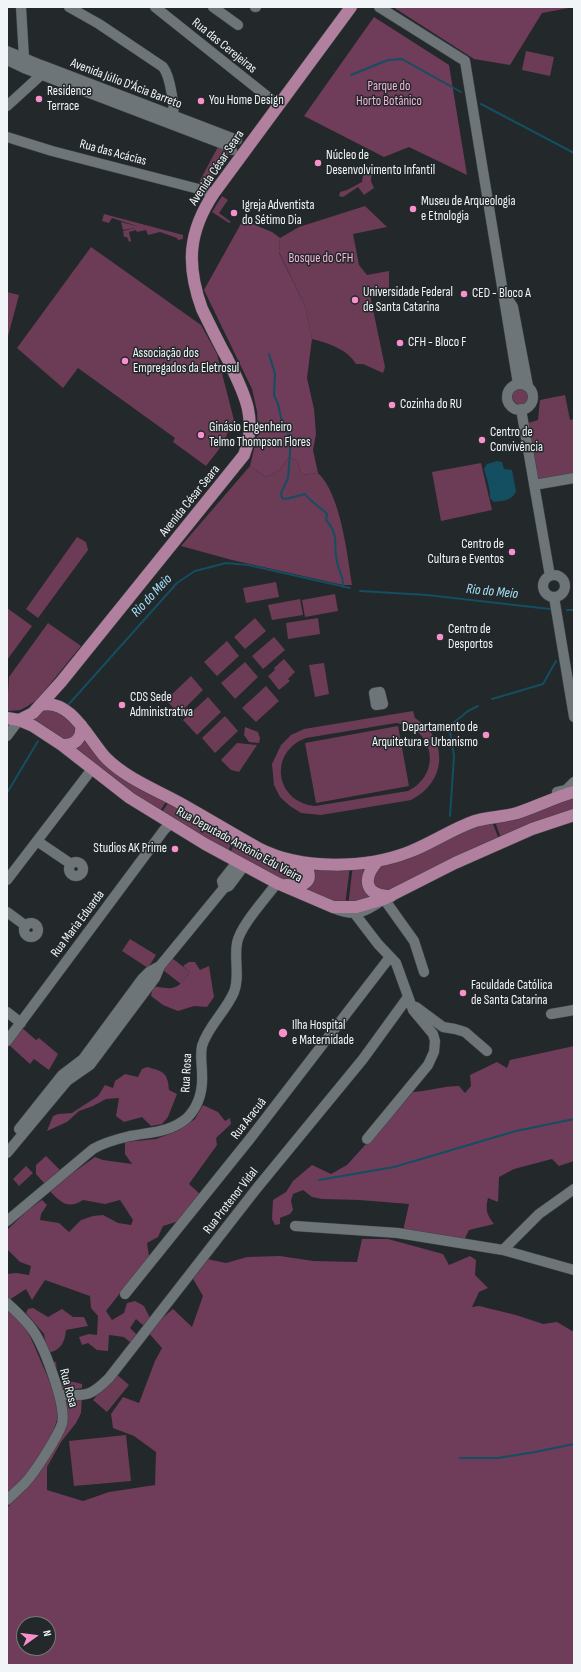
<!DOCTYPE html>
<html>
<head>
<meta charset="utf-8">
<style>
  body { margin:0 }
  #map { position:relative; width:581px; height:1672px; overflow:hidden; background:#23282b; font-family:"Sofia Sans Condensed",sans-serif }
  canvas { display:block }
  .frame { position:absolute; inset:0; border:8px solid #f1f5f7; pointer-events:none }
  .north { position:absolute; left:16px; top:1616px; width:40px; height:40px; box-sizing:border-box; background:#23282b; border:1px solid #757a7d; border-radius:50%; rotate:76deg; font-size:11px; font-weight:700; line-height:16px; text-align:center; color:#f1f5f7 }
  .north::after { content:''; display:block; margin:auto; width:14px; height:18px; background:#f890cc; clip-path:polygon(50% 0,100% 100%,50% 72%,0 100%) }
</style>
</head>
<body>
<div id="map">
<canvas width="581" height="1672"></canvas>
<div class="frame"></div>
<div class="north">N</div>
</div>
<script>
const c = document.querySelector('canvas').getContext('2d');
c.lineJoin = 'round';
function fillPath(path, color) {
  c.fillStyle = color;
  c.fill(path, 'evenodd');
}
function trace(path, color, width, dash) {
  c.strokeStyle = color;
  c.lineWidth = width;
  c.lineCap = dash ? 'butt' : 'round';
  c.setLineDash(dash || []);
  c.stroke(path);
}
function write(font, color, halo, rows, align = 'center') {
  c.font = font + ' "Sofia Sans Condensed",sans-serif';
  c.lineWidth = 3;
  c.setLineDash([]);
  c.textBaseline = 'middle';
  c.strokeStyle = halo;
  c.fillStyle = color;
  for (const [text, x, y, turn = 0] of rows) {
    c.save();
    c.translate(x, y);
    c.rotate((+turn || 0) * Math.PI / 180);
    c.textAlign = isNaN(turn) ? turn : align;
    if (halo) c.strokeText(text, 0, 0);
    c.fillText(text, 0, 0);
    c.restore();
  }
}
const green = new Path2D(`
  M526 51 554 57 550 76 522 70Z
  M219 145 231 150 208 186 198 184Z
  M364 167 372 168 371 181 374 188 364 195 358 187 343 197 339 196 340 192 347 190 362 182Z
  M222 196 228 200 219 213 231 222 229 223 212 212Z
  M365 206 387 227 353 234 359 265 367 275 389 271V289L370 295 385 367 383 373 363 364H356C347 349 328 343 312 339L305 306 279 252 280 238 299 227Z
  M104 214 183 235V239L178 240 177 238 160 232 148 235 146 230 137 232 136 230 129 232 131 241 129 242 127 237H124L123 231 135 228 123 230 121 222 140 227 112 218 109 223 102 221Z
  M91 247 201 325 217 354 235 424 230 427 223 444 206 466 173 442 175 438 78 368 63 388 17 348Z
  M7 292 19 295 7 340Z
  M512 396a9 9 0 1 1 18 0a9 9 0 1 1-18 0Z
  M565 395 570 420 574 419V474L536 480 528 423 538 420 540 400Z
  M288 458 297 460 302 475 318 473C341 495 347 554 352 585H343L232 560 181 546 250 466 266 477 280 470Z
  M481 463 492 510 441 521 432 472Z
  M77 537 86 542 88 550 38 618 26 609Z
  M276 582 279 597 246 603 243 588Z
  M335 594 338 611 305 617 302 600Z
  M300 599 303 615 272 620 268 605Z
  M7 608 32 626 7 660Z
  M255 618 266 631 245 649 234 637Z
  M318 618 320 634 288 639 286 623Z
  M48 623 81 646 37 700 26 707 20 710 7 711 9 677Z
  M274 637 285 650 263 669 252 656Z
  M227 641 239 656 217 676 204 662Z
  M284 659 295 672 288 679 290 681 279 690 268 676 275 670 274 668Z
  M245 662 258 677 235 699 221 683Z
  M324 663 329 694 315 697 309 665Z
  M191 676 203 690 179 714 166 700Z
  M266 686 279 701 256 722 242 708Z
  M208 697 221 712 197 735 183 720Z
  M52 705 80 726 72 743 43 731 33 719V715Z
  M413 711 415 718C449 739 447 782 411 800L321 815 301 813 290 806 280 797 274 785 272 764 281 745 291 735 304 729ZM396 723C434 727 443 774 408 791L315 806C275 802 268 752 306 738Z
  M225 716 238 731 215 753 202 738Z
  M398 726 409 786 316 803 305 743Z
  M83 731 102 756 168 799 158 814 109 780 74 746Z
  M237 743 257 745 239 772 231 770 221 760Z
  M574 793V813L502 841 494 819Z
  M170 800 234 836 227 855 160 815Z
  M491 819 500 842 390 894 370 883 379 865Z
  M237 837 288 863 307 877 291 884 229 856Z
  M374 863 367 875 382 898 348 906 353 865Z
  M350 866 345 906 302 888 307 868Z
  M130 939 156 955 148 968 122 951Z
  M172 958 190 972 181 984 163 970Z
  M26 1166 33 1173 19 1186 13 1179Z
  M115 1373 129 1385 107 1412 93 1400Z
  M126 1435 131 1481 74 1486 69 1441Z`);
const forest = new Path2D(`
  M393 7H574L542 13 510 65 474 59Z
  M374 17 449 65 467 175 409 147 384 157 304 116Z
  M243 220 272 232 280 238 279 253 305 306 312 339 307 378 314 409 316 434 313 450 318 473 302 475 297 460 288 458 280 470 266 477 250 466 258 432 257 411 252 389 204 290Z
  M245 727 258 732 260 738 259 743 249 742 244 735Z
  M189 962H195L200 970 209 966 214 997 207 1007 194 1006 178 1011 163 1005 151 996 153 986C175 990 177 990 190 972L183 966Z
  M21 1027 36 1040 39 1038 58 1054 49 1070 34 1059 30 1064 8 1044Z
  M574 1046V1161L559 1166 552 1159 514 1169 499 1177 498 1202 488 1198C485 1210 487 1215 494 1224L469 1230 463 1242 403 1231 409 1204 359 1200 322 1199 312 1197 303 1190 293 1194 291 1201 293 1210 290 1214 280 1218V1224L275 1225 272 1219 273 1200 286 1192 293 1181 312 1165 331 1174 347 1165 413 1092C428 1091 443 1086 459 1086L465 1093 471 1086 470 1075 497 1062 507 1068 510 1060Z
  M147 1067C162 1071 168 1072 169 1090L177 1094 168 1117 162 1124 151 1126 142 1117 124 1122 116 1116 119 1098 106 1099 93 1106 79 1111 67 1122 47 1131 53 1116 58 1114 72 1113 98 1096 105 1085 113 1088 115 1081 125 1074 138 1077 142 1069Z
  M203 1105 218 1112 225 1121 230 1118 231 1124 216 1138 217 1145 189 1184 200 1194 179 1221 163 1226 158 1237 147 1243 149 1256 106 1311 112 1320 124 1313 127 1303 135 1301 144 1306 150 1318 145 1327 136 1319 130 1328 138 1336 131 1343 124 1337 109 1335 108 1351 97 1350 88 1343 82 1345 79 1337 89 1334 97 1335 98 1316 91 1308 90 1296 45 1280 32 1300 26 1289 9 1300 7 1298V1274L16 1273 29 1275 31 1266 20 1262 7 1249V1230L29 1209 42 1200 47 1205 41 1214 40 1220 59 1223 69 1232 81 1220 93 1216 103 1215 118 1223 131 1225 133 1220 120 1200 105 1204 83 1200C68 1210 60 1202 49 1190L95 1157 103 1160 132 1164 125 1154V1142L156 1139 177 1131 195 1119Z
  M46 1156 60 1170 45 1184 36 1174V1165Z
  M362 1239H388L443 1254 449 1265 470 1256 476 1260 475 1275 488 1288 479 1292 472 1307 479 1306 516 1315 543 1324 557 1322 574 1332V1665H7V1508C32 1482 50 1451 68 1420L64 1403 66 1398 82 1397 81 1413 76 1423 61 1442 47 1467V1490L83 1501 109 1492 155 1485 156 1452 134 1436 113 1428 111 1414 123 1397 139 1403 155 1361 162 1348 147 1331 173 1309 192 1327 203 1296 192 1277 207 1259 226 1263 247 1257 280 1256 313 1261 357 1262ZM24 1624H48V1648H24Z
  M33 1308 48 1317 62 1309 73 1317H84L88 1326 66 1330C65 1343 60 1351 47 1353L44 1334 26 1313 28 1309Z
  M7 1310C25 1321 32 1340 40 1359 47 1376 56 1393 58 1411 60 1425 36 1465 27 1476 21 1483 14 1489 7 1495Z
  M50 1362H56L57 1375 61 1382 65 1380 82 1384V1388L68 1390 60 1389Z`);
const water = new Path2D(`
  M497 461 502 462 504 469 512 470 516 491C513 500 503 501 494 502L490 498C490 487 487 480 484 469L487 464Z`);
const stream = new Path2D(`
  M351 75 388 60 402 59 461 92
  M481 104 574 153
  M269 354 275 374 274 395 278 404 282 422 291 439 288 478 281 493 282 498 286 499 305 494C311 502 319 506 327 514L326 520C340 536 333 545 337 562 339 571 344 578 343 587
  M360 591 427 595 550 609
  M567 610H574
  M492 699 543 684 556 661
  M69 704 177 583 195 571 226 563 248 565 350 588
  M7 793 38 741
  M450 816 454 756 450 732 451 725 468 711 478 706
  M319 1180 394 1167 516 1131 574 1119
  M460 1458H498L535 1452 574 1444`);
const minor = new Path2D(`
  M21 7 24 58
  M69 7 99 24 163 67C170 76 176 110 172 120
  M155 7 278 105
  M213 7 238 25
  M255 7H256
  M379 7 465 61 518 384
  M7 51 41 65 237 140
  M7 60 24 68 226 145 232 150
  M7 106 41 75
  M7 137 52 151 214 193
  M506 296 513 307 528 386
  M507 397a13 13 0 1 1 26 0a13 13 0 1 1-26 0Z
  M521 409 550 576
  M534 485 574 478
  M543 586a11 11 0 1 1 22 0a11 11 0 1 1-22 0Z
  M554 597 574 717
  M380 692 383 704 376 705 374 693Z
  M7 736 19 720
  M557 792 566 790 574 782
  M37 841 71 864
  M69 869a7 7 0 1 1 14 0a7 7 0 1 1-14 0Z
  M7 880 92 769
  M224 888 222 881 237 862
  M333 908C356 918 365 912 384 899L414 941 424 972
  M7 912 26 926
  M355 914 378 944 396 963 413 1010 433 1034 435 1041 434 1052 428 1065 367 1139
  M24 930a7 7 0 1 1 14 0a7 7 0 1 1-14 0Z
  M416 1007 443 1027 455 1029 465 1032 487 1051
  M7 1012 21 1023
  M551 1014 574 1010
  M7 1041 164 830 171 823
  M19 1129 62 1075 83 1059 142 979 149 972 160 966
  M7 1153 67 1081 90 1065 155 978 160 966 224 888 229 886 244 866
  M7 1221 93 1149C105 1142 117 1139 130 1136 151 1132 171 1132 187 1118 199 1106 203 1090 202 1073 202 1064 200 1056 202 1046 208 1026 226 1011 234 992 240 977 234 959 237 943 240 926 266 898 277 883
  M295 1226 398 1233 503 1250 574 1270
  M503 1250 539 1214 574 1189
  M125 1294 249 1140 390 957
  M7 1303C17 1312 27 1321 34 1332 44 1347 67 1406 62 1424 57 1438 35 1472 25 1483 19 1489 13 1494 7 1500
  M60 1395C86 1395 89 1398 109 1378L257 1188 363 1059 408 997`);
const major = new Path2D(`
  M41 705C71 698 89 740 106 758 126 778 154 789 178 802 205 817 231 833 258 848 300 870 365 869 409 852 432 843 452 829 475 821 489 817 503 817 517 813 536 807 555 797 574 792
  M7 718 19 720 33 726 62 745 130 798 205 844 277 883 333 907H356L384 899 455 863 532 829 574 815
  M19 720 33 713 61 682 244 455C258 417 244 393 227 358 218 342 210 325 202 309 186 265 188 232 214 193L351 7
  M62 745C75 746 83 738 81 725
  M378 861C362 878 364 896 391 896
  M286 885C295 886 313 887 308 871L293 862`);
const markers = [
  [39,99,4,"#f890cc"],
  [201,101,4,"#f890cc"],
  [318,163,4,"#f890cc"],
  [413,209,4,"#f890cc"],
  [234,213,4,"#f890cc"],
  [464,294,4,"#f890cc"],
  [355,300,4,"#f890cc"],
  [400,343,4,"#f890cc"],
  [125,361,4,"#f890cc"],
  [392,405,4,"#f890cc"],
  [201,435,4,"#f890cc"],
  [482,440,4,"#f890cc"],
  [512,552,4,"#f890cc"],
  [440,637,4,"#f890cc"],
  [122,705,4,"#f890cc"],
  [486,735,4,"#f890cc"],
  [175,849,4,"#f890cc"],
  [463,993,4,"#f890cc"],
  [283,1033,5,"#f890cc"]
];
const streetNames = [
  ["Rua das Cerejeiras",224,46,39],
  ["Avenida Júlio D'Ácia Barreto",126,84,21],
  ["Rua das Acácias",113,153,15],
  ["Avenida César Seara",217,168,-56],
  ["Avenida César Seara",190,501,-51],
  ["Rua Deputado Antônio Edu Vieira",239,845,29],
  ["Rua Maria Eduarda",78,924,-53],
  ["Rua Rosa",187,1073,-87],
  ["Rua Aracuã",249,1119,-52],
  ["Rua Protenor Vidal",231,1201,-52],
  ["Rua Rosa",68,1388,75]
];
const parkNames = [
  ["Parque do",389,87],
  ["Horto Botânico",389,102],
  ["Bosque do CFH",321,259]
];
const poiNames = [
  ["Residence",47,92],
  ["Terrace",47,107],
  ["You Home Design",209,101],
  ["Núcleo de",326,156],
  ["Desenvolvimento Infantil",326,171],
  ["Museu de Arqueologia",421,202],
  ["e Etnologia",421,217],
  ["Igreja Adventista",242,206],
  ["do Sétimo Dia",242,221],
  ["Universidade Federal",363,293],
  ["de Santa Catarina",363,308],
  ["CED - Bloco A",472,294],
  ["CFH - Bloco F",408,343],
  ["Associação dos",133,354],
  ["Empregados da Eletrosul",133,369],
  ["Cozinha do RU",400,405],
  ["Ginásio Engenheiro",209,428],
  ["Telmo Thompson Flores",209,443],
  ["Centro de",490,433],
  ["Convivência",490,448],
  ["Centro de",504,545,"right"],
  ["Cultura e Eventos",504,560,"right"],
  ["Centro de",448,630],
  ["Desportos",448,645],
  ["CDS Sede",130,698],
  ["Administrativa",130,713],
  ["Departamento de",478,728,"right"],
  ["Arquitetura e Urbanismo",478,743,"right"],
  ["Studios AK Prime",167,849,"right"],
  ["Faculdade Católica",471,986],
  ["de Santa Catarina",471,1001],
  ["Ilha Hospital",292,1026],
  ["e Maternidade",292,1041]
];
const waterNames = [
  ["Rio do Meio",492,592,6],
  ["Rio do Meio",152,596,-47]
];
fillPath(green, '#6c3c57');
fillPath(forest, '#6f3c5a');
fillPath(water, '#134e61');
trace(stream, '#134e61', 2);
trace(minor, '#3e4345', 11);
trace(major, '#3e4345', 13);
trace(minor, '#6e7578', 10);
trace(major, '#b1809f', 12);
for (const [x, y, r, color] of markers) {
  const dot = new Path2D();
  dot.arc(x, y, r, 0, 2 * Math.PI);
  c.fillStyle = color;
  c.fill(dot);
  trace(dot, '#23282b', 1.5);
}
write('13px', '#f1f5f7', '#23282b', streetNames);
write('13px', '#f7b4d9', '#23282b', parkNames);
write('13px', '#f1f5f7', '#23282b', poiNames, 'left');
write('italic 14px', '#a6e0f8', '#23282b', waterNames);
</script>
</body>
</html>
